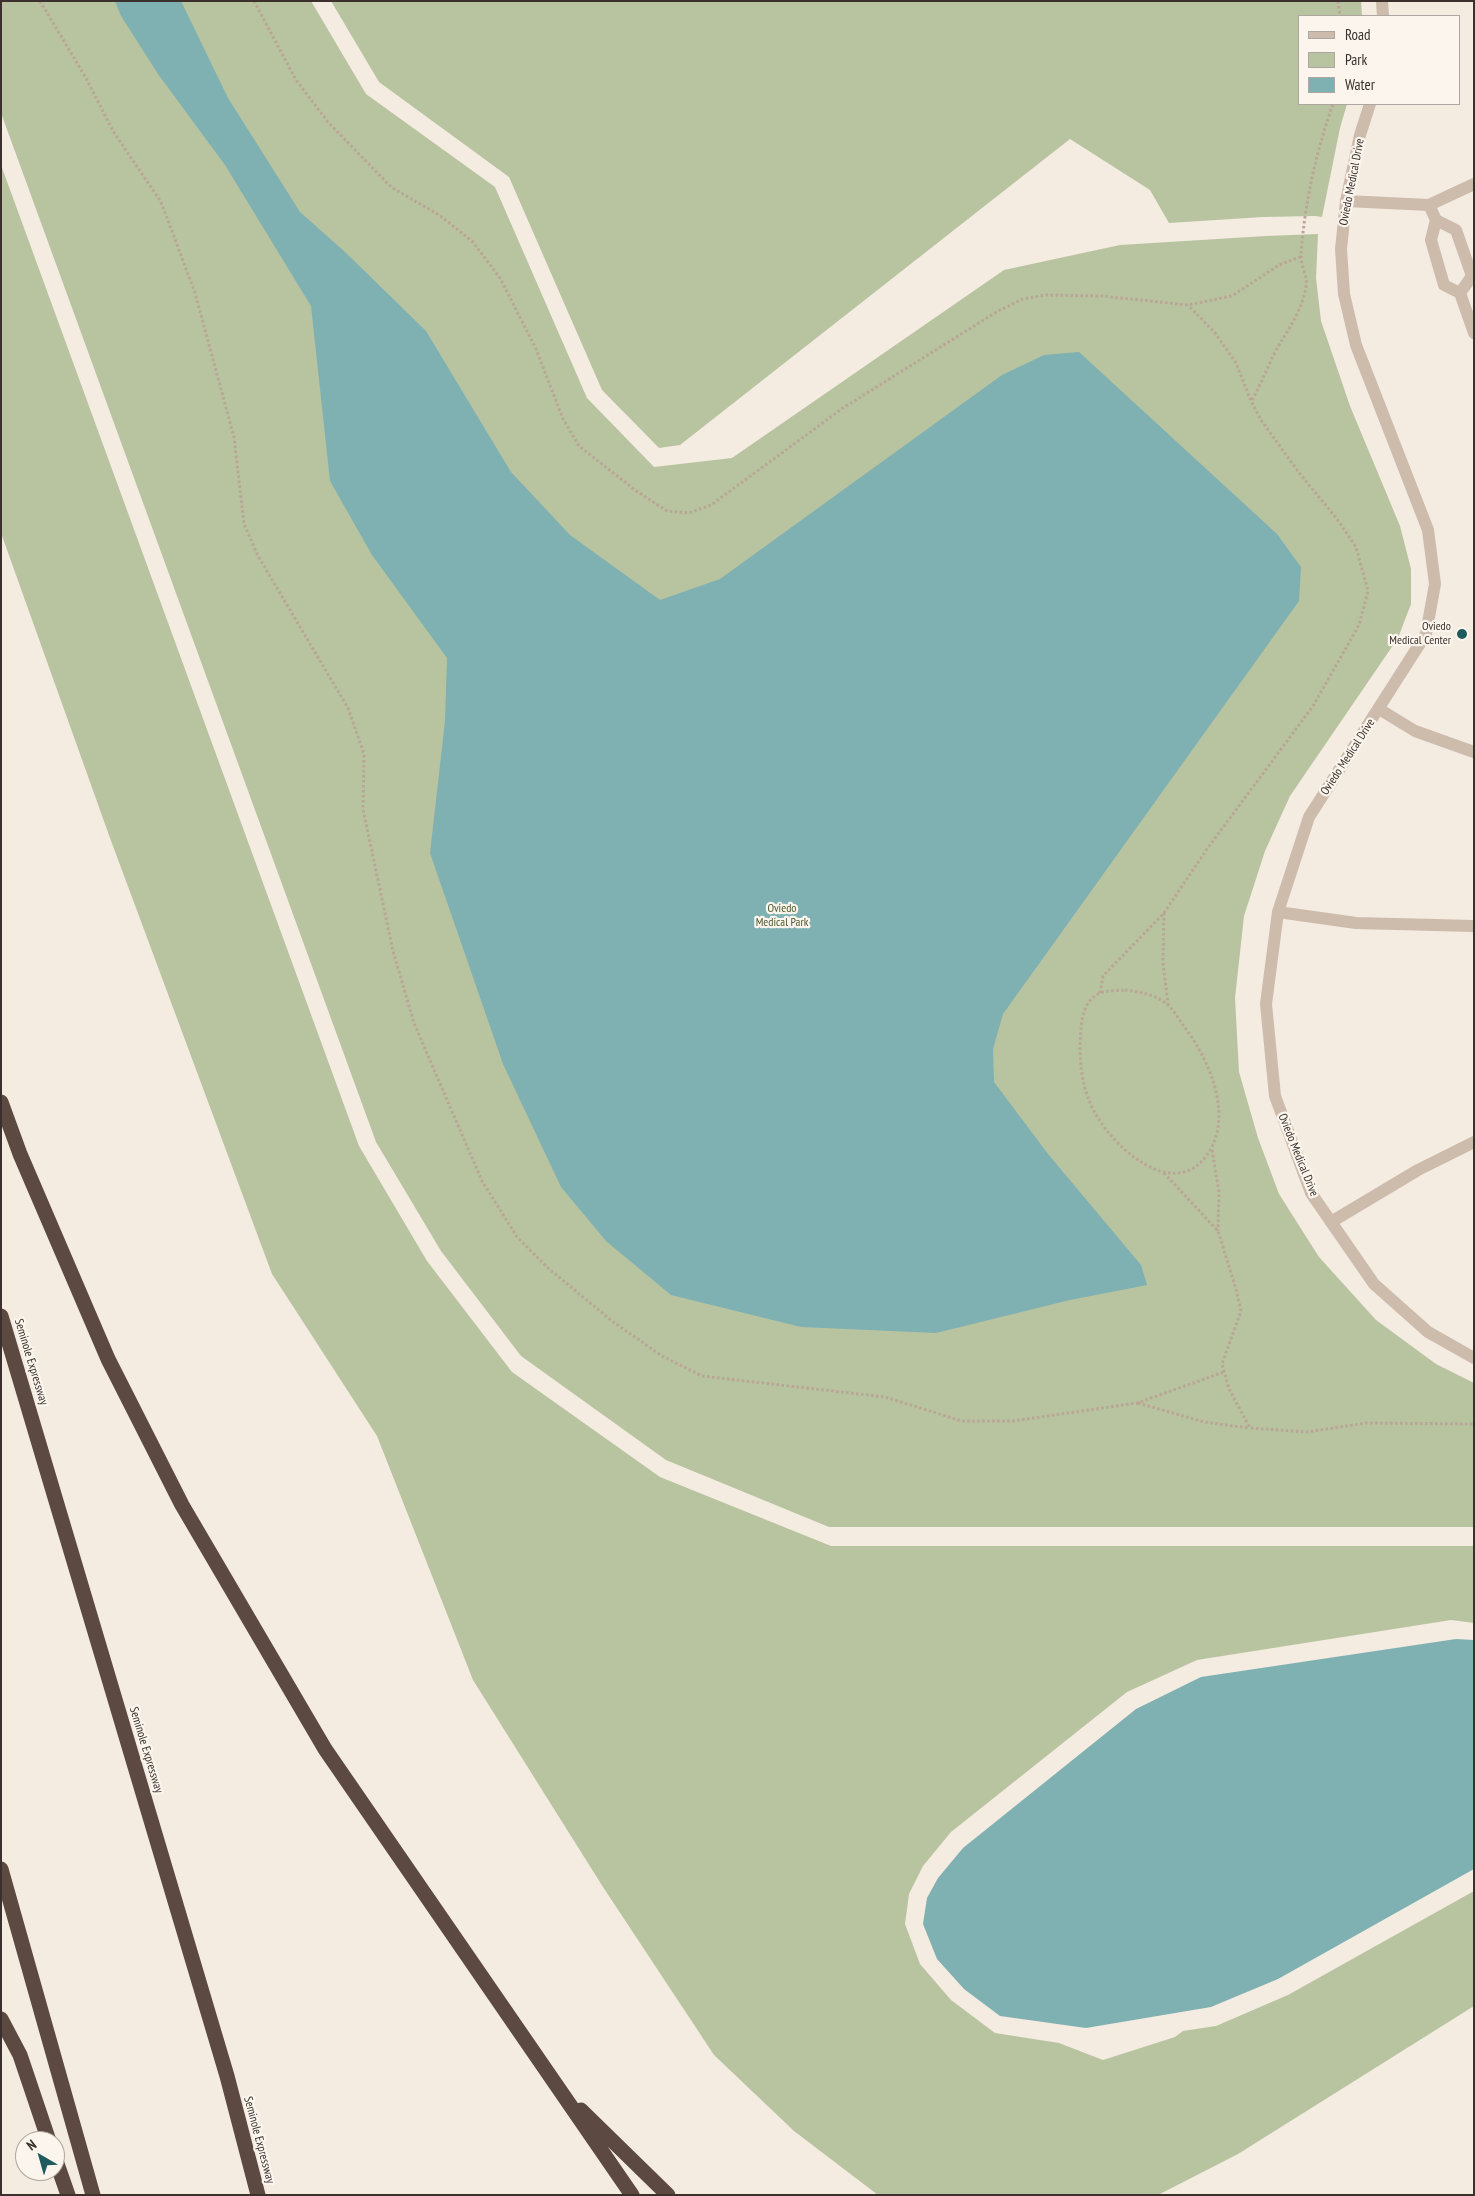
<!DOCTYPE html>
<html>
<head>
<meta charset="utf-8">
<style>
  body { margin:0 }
  #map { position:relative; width:1475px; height:2196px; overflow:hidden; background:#f4ebe1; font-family:"PT Sans Narrow",sans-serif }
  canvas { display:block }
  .frame { position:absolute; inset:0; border:2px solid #3b302b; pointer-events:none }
  .legend { position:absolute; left:1298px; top:15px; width:162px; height:90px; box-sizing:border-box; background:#fbf5ee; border:1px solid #aea6a0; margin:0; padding:6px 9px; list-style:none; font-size:15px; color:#3b302b }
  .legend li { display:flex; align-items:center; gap:10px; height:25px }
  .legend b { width:25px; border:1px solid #aea6a0 }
  .north { position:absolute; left:15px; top:2131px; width:50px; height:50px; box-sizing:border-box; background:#fbf5ee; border:1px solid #aea6a0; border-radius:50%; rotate:322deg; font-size:14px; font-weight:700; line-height:20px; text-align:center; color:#3b302b }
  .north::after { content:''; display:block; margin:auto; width:18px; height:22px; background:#1f5a5e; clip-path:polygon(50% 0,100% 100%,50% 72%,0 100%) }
</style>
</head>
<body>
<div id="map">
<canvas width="1475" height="2196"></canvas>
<div class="frame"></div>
<ul class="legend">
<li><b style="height:6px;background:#cdbbac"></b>Road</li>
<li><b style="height:14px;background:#b8c4a0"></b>Park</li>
<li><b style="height:14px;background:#7fb0b2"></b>Water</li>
</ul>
<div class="north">N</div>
</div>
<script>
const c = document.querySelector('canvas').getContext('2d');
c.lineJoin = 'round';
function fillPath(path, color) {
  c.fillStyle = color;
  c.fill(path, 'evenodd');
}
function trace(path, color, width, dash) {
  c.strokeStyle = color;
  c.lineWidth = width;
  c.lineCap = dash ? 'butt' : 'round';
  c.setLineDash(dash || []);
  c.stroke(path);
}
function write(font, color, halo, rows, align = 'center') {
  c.font = font + ' "PT Sans Narrow",sans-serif';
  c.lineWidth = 4.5;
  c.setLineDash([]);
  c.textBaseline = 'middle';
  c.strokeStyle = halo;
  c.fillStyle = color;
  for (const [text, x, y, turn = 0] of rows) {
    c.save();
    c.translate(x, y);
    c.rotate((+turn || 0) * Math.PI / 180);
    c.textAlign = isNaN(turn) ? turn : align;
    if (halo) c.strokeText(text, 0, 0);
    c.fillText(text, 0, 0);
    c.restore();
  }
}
const green = new Path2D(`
  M1 1H311L366 94 495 187 587 398 654 467 732 458 1004 270 1120 245 1266 236 1318 234 1316 278 1321 321 1350 406 1400 526 1411 569V604L1398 638 1290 796 1265 851 1244 916 1235 998 1239 1072 1258 1138 1279 1194 1319 1257 1376 1320 1436 1364 1474 1383V1527H829L666 1460 521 1356 441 1251 376 1142 1 113Z
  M331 1H1361L1362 16H1299V104H1347L1340 128 1322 217 1315 216 1263 217 1169 223 1150 190 1070 139 680 445 659 448 602 390 509 177 379 82Z
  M1 165 359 1146 427 1261 512 1372 660 1477 831 1546H1474V1623L1451 1620 1197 1660 1127 1692 951 1832 923 1866 909 1894 905 1924 920 1964 951 2000 995 2033 1059 2043 1103 2060 1175 2037 1183 2031 1216 2026 1288 1995 1474 1891V2006L1238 2154 1158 2195H878L794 2131 714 2055 603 1887 473 1680 377 1436 272 1274 110 838 1 533Z`);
const water = new Path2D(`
  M115 1H181L228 98 300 212 345 252 426 331 511 472 570 535 660 600 720 579 1002 375 1044 355 1079 352 1277 534 1301 567 1299 601 1003 1014 993 1049 994 1082 1048 1154 1141 1265 1147 1285 1070 1300 936 1333 801 1327 671 1295 606 1241 561 1187 503 1064 430 853 445 721 447 658 372 555 330 481 311 306 225 165 158 74 121 16Z
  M1456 1639 1474 1640V1869L1278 1979 1211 2007 1086 2028 1000 2016 964 1989 937 1959 923 1924 927 1898 938 1878 963 1848 1136 1709 1201 1677Z`);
const path = new Path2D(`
  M40 1 86 78 113 131 161 202 195 293 234 437 244 524 258 556 348 708 364 754 363 809 393 951 414 1023 482 1181 517 1237 548 1268 612 1321 662 1356 702 1376 885 1397 962 1421H1013L1137 1403 1224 1372
  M254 1 296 80 328 122 391 187 439 215 472 241 500 278 536 349 563 419 579 446 635 490 667 511 689 513 711 505 843 408 998 311 1023 299 1044 295 1102 296 1188 305 1232 296 1279 265 1300 257
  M1338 1 1340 16
  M1252 400C1260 386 1266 371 1273 356 1286 331 1301 315 1306 287 1308 276 1300 264 1301 253 1305 202 1316 152 1333 104
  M1164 913 1163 963 1168 1004
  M1125 990C1140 992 1154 994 1167 1004 1173 1009 1178 1018 1183 1025 1210 1060 1237 1121 1203 1160 1166 1201 1102 1137 1089 1100 1080 1078 1079 1053 1081 1029 1082 1016 1085 1001 1098 994 1105 990 1117 991 1125 990Z
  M1100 993 1103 976 1164 913 1207 849 1313 706 1359 625 1368 591 1356 547 1337 519 1300 474 1261 420 1251 401 1236 363 1215 333 1188 305
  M1212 1150 1219 1192 1218 1231
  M1164 1173 1218 1231 1236 1289 1241 1311 1222 1364 1229 1389 1250 1428 1307 1432 1366 1423 1474 1424
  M1138 1403 1204 1422 1249 1428`);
const lane = new Path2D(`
  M1346 201 1429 205 1436 220 1456 230 1472 276 1460 293
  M1429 205 1474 184
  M1436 220 1431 240 1444 285 1460 293 1474 333
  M1379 709 1415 731 1474 752
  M1278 912 1356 923 1474 926
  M1331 1222 1418 1170 1474 1142`);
const street = new Path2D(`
  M1382 1 1383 16
  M1370 104 1360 135 1346 201 1341 249 1344 294 1356 345 1428 530 1435 584 1426 634 1309 817 1278 912 1266 1004 1275 1096 1311 1193 1374 1284 1428 1332 1474 1358`);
const highway = new Path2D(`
  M1 1102 20 1154 108 1359 182 1505 325 1749 632 2195
  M1 1316 227 2076 258 2195
  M1 1869 93 2195
  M1 2019 20 2055 49 2141
  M581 2110 668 2195
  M55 2158 68 2195`);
const markers = [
  [1462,634,6,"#1f5a5e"]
];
const streetNames = [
  ["Oviedo Medical Drive",1352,182,-79],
  ["Oviedo Medical Drive",1348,757,-57],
  ["Oviedo Medical Drive",1298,1155,68],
  ["Seminole Expressway",31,1362,73],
  ["Seminole Expressway",146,1750,73],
  ["Seminole Expressway",259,2140,75]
];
const poiNames = [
  ["Oviedo",1451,627],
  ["Medical Center",1451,641]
];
const parkNames = [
  ["Oviedo",782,909],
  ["Medical Park",782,923]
];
fillPath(green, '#b8c4a0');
fillPath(water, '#7fb0b2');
trace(path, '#b9a596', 3, [2.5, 2.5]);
trace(lane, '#cdbbac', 12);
trace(street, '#cdbbac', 12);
trace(highway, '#5c4a42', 15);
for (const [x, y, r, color] of markers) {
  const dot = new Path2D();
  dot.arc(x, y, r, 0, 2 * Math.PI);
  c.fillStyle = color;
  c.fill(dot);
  trace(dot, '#fbf5ee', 2);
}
write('12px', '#3b302b', '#fbf5ee', streetNames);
write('12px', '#3b302b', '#fbf5ee', poiNames, 'right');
write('12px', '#4a5a2e', '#fbf5ee', parkNames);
</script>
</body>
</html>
